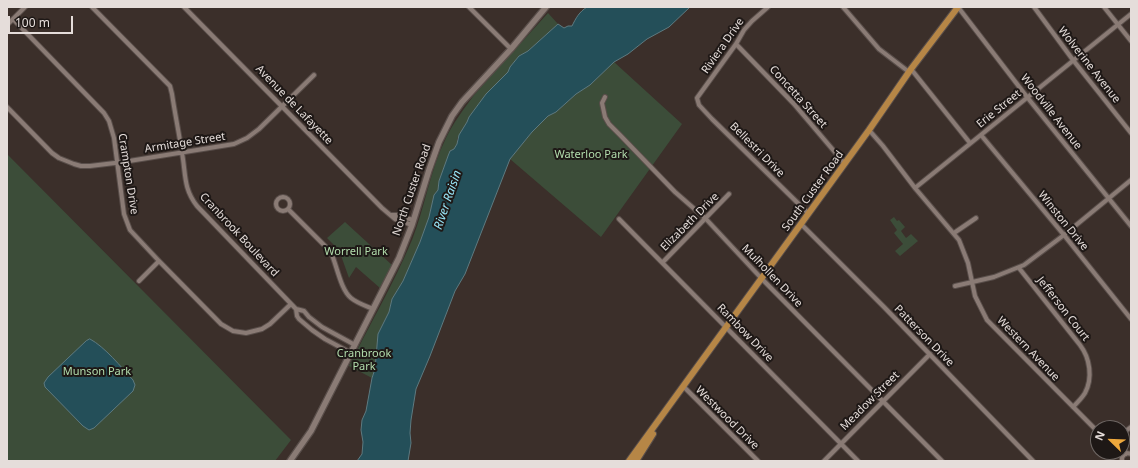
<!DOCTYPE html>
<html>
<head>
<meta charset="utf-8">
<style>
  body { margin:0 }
  #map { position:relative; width:1138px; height:468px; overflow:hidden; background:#3b2f2a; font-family:"Noto Sans",sans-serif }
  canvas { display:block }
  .frame { position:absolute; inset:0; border:8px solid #e5ddda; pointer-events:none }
  .north { position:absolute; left:1090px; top:420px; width:40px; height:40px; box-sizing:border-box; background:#1e1816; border:1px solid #6e6764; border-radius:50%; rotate:293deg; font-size:11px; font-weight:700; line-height:16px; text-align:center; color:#e5ddda }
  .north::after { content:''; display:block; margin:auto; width:14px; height:18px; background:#eea83c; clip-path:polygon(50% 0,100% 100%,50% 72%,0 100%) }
  .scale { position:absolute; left:8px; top:16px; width:65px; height:18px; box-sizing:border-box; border:2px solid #e5ddda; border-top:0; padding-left:5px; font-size:12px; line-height:14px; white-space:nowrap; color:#e5ddda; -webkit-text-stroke:3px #1e1816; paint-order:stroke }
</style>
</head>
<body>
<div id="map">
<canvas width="1138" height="468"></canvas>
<div class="frame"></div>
<div class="north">N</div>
<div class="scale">100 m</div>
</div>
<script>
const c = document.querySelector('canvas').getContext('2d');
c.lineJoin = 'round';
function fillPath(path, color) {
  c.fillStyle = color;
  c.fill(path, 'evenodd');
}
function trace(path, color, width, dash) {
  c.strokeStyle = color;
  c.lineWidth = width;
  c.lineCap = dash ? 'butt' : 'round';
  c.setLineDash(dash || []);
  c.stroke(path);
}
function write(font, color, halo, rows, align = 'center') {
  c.font = font + ' "Noto Sans",sans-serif';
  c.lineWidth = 4;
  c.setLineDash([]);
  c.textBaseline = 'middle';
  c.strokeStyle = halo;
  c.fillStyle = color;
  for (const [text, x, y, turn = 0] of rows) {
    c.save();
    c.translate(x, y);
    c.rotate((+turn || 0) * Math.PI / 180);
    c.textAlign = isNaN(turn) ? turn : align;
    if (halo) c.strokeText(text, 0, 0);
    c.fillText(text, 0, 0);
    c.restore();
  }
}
const green = new Path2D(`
  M548 13 558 24 528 51 519 56 510 67 508 72 486 94 469 117 467 122 457 139V144L454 149 450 151 448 156 439 181 438 190 434 195 429 217 420 242 403 281 392 299 389 312 378 334 375 369 372 378 349 366C370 324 394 283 412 240 425 207 430 170 446 138 453 123 464 109 474 95Z
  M614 62 682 124 601 237 510 159 532 132 548 116 556 112 576 94 590 85Z
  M7 154 291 440 275 461H7Z
  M894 217 897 221 899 220 905 227 901 231 906 238 911 234 918 241 900 256 895 251 903 244 894 233 897 230 890 220Z
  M345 222 392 265 380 288 356 267 349 278 339 250 327 238Z`);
const water = new Path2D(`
  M587 7H690L669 27 647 39 628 54 614 62 590 85 576 94 556 112 548 116 532 132 510 159 465 274 455 291 430 356 416 389 411 420 410 433 411 443 408 461H357L362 454 363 442 361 430 362 420 366 411 372 378 375 369 378 334 389 312 392 299 403 281 420 242 429 217 434 195 438 190 439 181 448 156 450 151 454 149 457 144 459 135 467 122 469 117 486 94 508 72 510 67 519 56 528 51 558 24 564 28 568 26H572C576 18 579 12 587 7Z
  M90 339C105 347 121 367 133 380L135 385 133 391 94 428 89 430 83 426 45 387 44 383 48 377 86 341Z`);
const street = new Path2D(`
  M92 7 170 86 172 94C175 114 179 133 182 153 186 174 183 188 197 206L296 309 304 311 309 317 322 327 355 345
  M184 7 382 208 395 219 412 225
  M469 7 511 49
  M768 7 752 21 744 30 736 44 697 98 699 105 712 119 808 213
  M843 7 879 49 909 72
  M958 7 1027 97 1131 226
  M1034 7 1073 60 1131 133
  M1104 7 1131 41
  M13 19 104 113 109 121 114 138 124 214 130 230 159 261 221 324 233 331 246 333 262 329 270 324 291 304
  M7 25 25 7
  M736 44 794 104 845 164
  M911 69 970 143
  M605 97 602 103 605 117 609 124 620 135 675 192 706 219 762 279 942 461
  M7 107 52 153 59 158 74 164 81 166H90L123 162 234 144 247 138 259 129 314 75
  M869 130 883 146 915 188 959 240 968 263 975 296 987 320 1098 432
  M981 135 1064 235 1131 319
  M915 188 1131 14
  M276 204a7 7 0 1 1 14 0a7 7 0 1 1-14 0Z
  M288 209 329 250 332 255C337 267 341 290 351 298 357 303 366 306 373 309
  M391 215H396L413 220
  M619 219 858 461
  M801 224 884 307 1033 461
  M954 233 976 218
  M663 262 729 194
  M1019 268 1080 345C1090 358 1093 378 1085 393 1082 398 1077 403 1073 407
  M139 281 159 261
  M955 286 994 277 1024 265 1064 235 1131 180
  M296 309 297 316 299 319 312 330 325 339 351 353
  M684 387 758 461
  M1122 434 1131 427
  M1122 441 1126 454
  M824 461 930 354
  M1122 461C1121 455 1126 452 1131 454`);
const secondary = new Path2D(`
  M290 461 311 431 399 258 412 225 429 170 439 142 452 116 462 102 511 49 546 7`);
const primary = new Path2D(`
  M629 461 869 130 911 69 958 7
  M636 461 653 434`);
const streetNames = [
  ["Riviera Drive",723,46,-55],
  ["Wolverine Avenue",1089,65,52],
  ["Concetta Street",798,97,48],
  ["Avenue de Lafayette",294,105,46],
  ["Erie Street",999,109,-39],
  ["Woodville Avenue",1051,112,52],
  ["Armitage Street",185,143,-9],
  ["Bellestri Drive",757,150,45],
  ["Crampton Drive",128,174,81],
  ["North Custer Road",412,190,-71],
  ["South Custer Road",813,191,-54],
  ["Winston Drive",1063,221,51],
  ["Elizabeth Drive",690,222,-45],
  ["Cranbrook Boulevard",239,235,47],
  ["Mulhollen Drive",772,276,46],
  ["Jefferson Court",1063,309,52],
  ["Rambow Drive",745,333,46],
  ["Patterson Drive",924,336,46],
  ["Western Avenue",1028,349,46],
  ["Meadow Street",870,401,-45],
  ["Westwood Drive",727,418,45]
];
const parkNames = [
  ["Waterloo Park",591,155],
  ["Worrell Park",356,252],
  ["Cranbrook",364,354],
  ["Park",364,367],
  ["Munson Park",97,372]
];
const waterNames = [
  ["River Raisin",448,200,-71]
];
fillPath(green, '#3c4d39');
fillPath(water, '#244f59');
trace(water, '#5e7a80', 1);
trace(street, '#594e4a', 6);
trace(secondary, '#594e4a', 8);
trace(primary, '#594e4a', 8);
trace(street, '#8a7b75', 4);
trace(secondary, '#8a7b75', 5.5);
trace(primary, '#b68646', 6);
write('11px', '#e5ddda', '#1e1816', streetNames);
write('11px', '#b3dead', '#1e1816', parkNames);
write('italic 12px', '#99e6f9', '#1e1816', waterNames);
</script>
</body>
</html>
